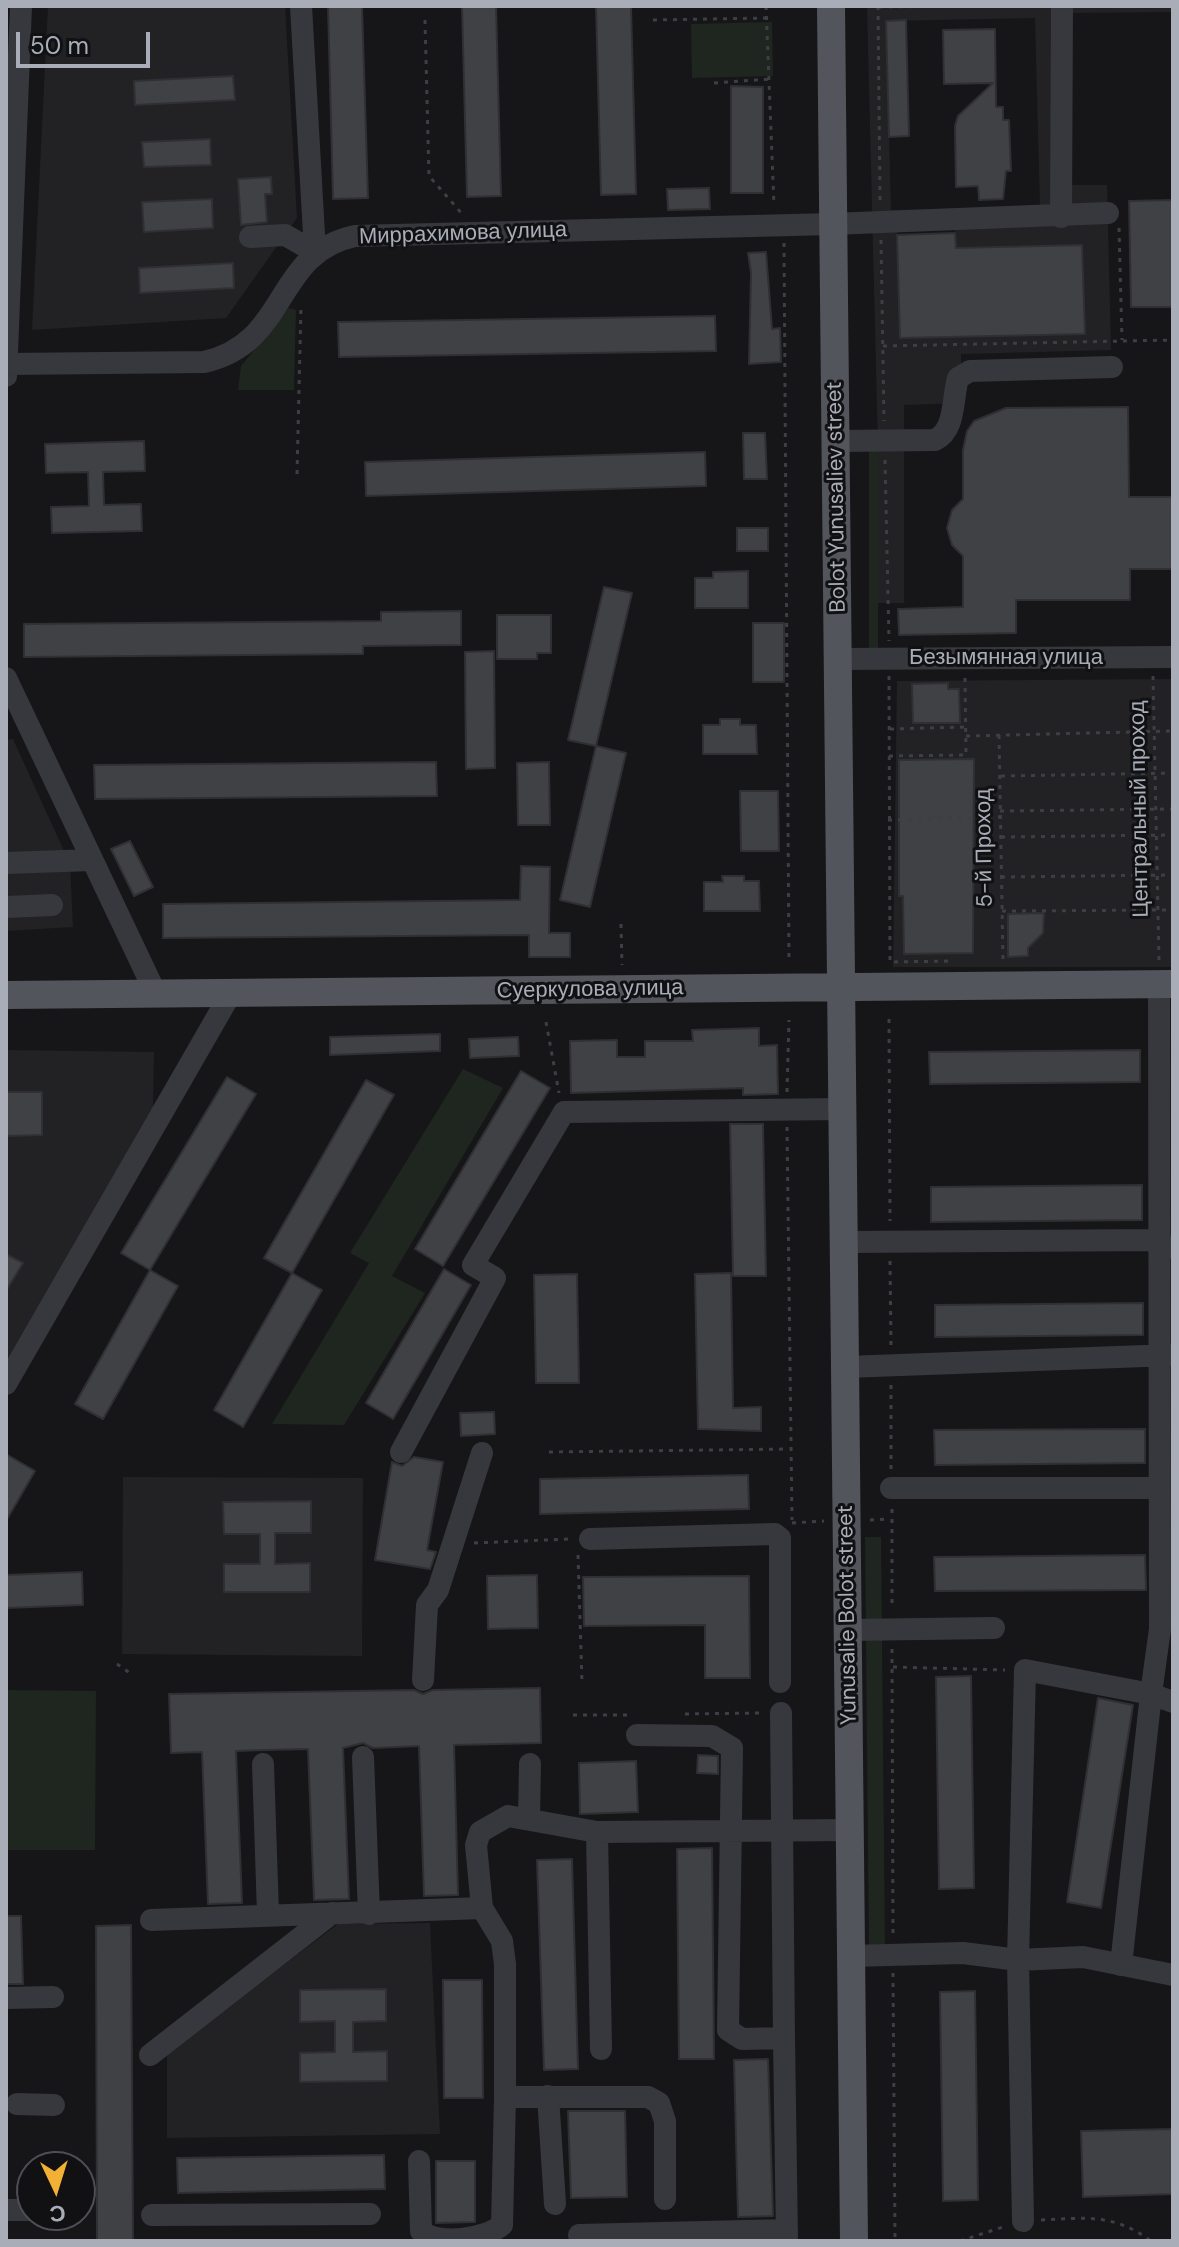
<!DOCTYPE html>
<html>
<head>
<meta charset="utf-8">
<style>
  body { margin:0 }
  #map { position:relative; width:1179px; height:2247px; overflow:hidden; background:#161618; font-family:"DM Sans",sans-serif }
  canvas { display:block }
  .frame { position:absolute; inset:0; border:8px solid #a8adb8; pointer-events:none }
  .north { position:absolute; left:16px; top:2151px; width:80px; height:80px; box-sizing:border-box; background:#111113; border:2px solid #4d4f55; border-radius:50%; rotate:176deg; font-size:22px; font-weight:700; line-height:32px; text-align:center; color:#a8adb8 }
  .north::after { content:''; display:block; margin:auto; width:28px; height:36px; background:#f2b134; clip-path:polygon(50% 0,100% 100%,50% 72%,0 100%) }
  .scale { position:absolute; left:16px; top:32px; width:134px; height:36px; box-sizing:border-box; border:4px solid #a8adb8; border-top:0; padding-left:10px; font-size:24px; line-height:28px; white-space:nowrap; color:#a8adb8; -webkit-text-stroke:6px #111113; paint-order:stroke }
</style>
</head>
<body>
<div id="map">
<canvas width="1179" height="2247"></canvas>
<div class="frame"></div>
<div class="north">С</div>
<div class="scale">50 m</div>
</div>
<script>
const c = document.querySelector('canvas').getContext('2d');
c.lineJoin = 'round';
function fillPath(path, color) {
  c.fillStyle = color;
  c.fill(path, 'evenodd');
}
function trace(path, color, width, dash) {
  c.strokeStyle = color;
  c.lineWidth = width;
  c.lineCap = dash ? 'butt' : 'round';
  c.setLineDash(dash || []);
  c.stroke(path);
}
function write(font, color, halo, rows, align = 'center') {
  c.font = font + ' "DM Sans",sans-serif';
  c.lineWidth = 6;
  c.setLineDash([]);
  c.textBaseline = 'middle';
  c.strokeStyle = halo;
  c.fillStyle = color;
  for (const [text, x, y, turn = 0] of rows) {
    c.save();
    c.translate(x, y);
    c.rotate((+turn || 0) * Math.PI / 180);
    c.textAlign = isNaN(turn) ? turn : align;
    if (halo) c.strokeText(text, 0, 0);
    c.fillText(text, 0, 0);
    c.restore();
  }
}
const built = new Path2D(`
  M48 6H285L297 218 226 318 32 330Z
  M867 6H1173V12L1067 13 1072 185H1107L1111 350 961 354 962 403 904 405V603H878V447ZM1035 18 1040 207 891 210 886 21ZM955 229 956 248 1082 245 1085 333 900 338 897 230Z
  M1173 679V967H893L897 681Z
  M13 739 70 864 73 927 6 931V740Z
  M6 1050 154 1052 153 1107 6 1364Z
  M123 1477 363 1478 362 1656 122 1654Z
  M430 1923 440 2134 167 2138V2053L338 1924Z`);
const green = new Path2D(`
  M772 22 773 76 692 78 691 24Z
  M288 308 296 310 294 390H238L241 366Z
  M869 447H878V649H869Z
  M463 1069 503 1088 392 1276 425 1293 344 1425 272 1424 369 1263 350 1253Z
  M865 1537H881L885 1949 869 1950Z
  M6 1690 96 1691 95 1850H6Z`);
const building = new Path2D(`
  M328 6H362L368 198 333 199Z
  M462 6H496L501 196 467 197Z
  M596 6H631L636 194 601 195Z
  M906 20 909 136 889 137 886 21Z
  M995 29 996 107H1003V120H1009L1011 171H1006L1003 199 979 200 978 186 956 187 955 126 958 116 993 83 944 84 943 30Z
  M233 76 235 100 135 105 134 81Z
  M731 86 763 87V193H731Z
  M210 139 211 165 144 167 142 142Z
  M271 177 272 194H265L267 222 241 225 238 179Z
  M709 188 710 209 668 210 667 189Z
  M212 199 213 228 144 232 142 202Z
  M1173 200V307H1131L1129 201Z
  M955 233 956 248 1082 245 1085 334 900 338 897 235Z
  M766 252 772 329 780 328 781 362 749 364 751 273 748 253Z
  M233 263 234 288 140 293 139 268Z
  M715 316 716 351 339 357 338 322Z
  M1128 407 1129 497H1173V569H1130V600H1016V633L899 635 898 609 963 607V556L952 545 947 528 952 510 963 499V450L967 431 974 421 1006 408Z
  M743 433H765L767 479H744Z
  M144 441 145 471 103 472 104 505 141 504 142 531 52 533 51 507 89 506 88 472 46 473 45 444Z
  M705 452 706 486 366 496 365 462Z
  M737 528H768V551H737Z
  M748 571V608H695V578H713V572Z
  M604 587 632 593 596 746 568 740Z
  M461 611V645L363 646V654L24 657V624L381 621V612Z
  M497 615H551V653H537V659H497Z
  M753 623H784V682H753Z
  M494 651 495 768 466 769 465 652Z
  M948 683V689H959L960 723H913L912 684Z
  M720 719H740V725H756L757 754H703V725H720Z
  M596 746 626 753 590 907 560 900Z
  M974 759 973 953 904 954 903 896H899V760Z
  M436 762 437 796 95 799 94 765Z
  M549 762 550 825H518L517 763Z
  M740 791H778L779 851H741Z
  M130 841 153 887 134 896 111 849Z
  M521 866 550 867 549 933H570V957H529V935L163 938V904L520 900Z
  M722 876H744V881H759L760 911H704V882H723Z
  M1044 913 1043 933 1028 948V956L1008 957V914Z
  M759 1028V1046L777 1045 778 1094 743 1095V1088L571 1093 570 1041 617 1040V1057H645V1041H693L692 1030Z
  M440 1034V1051L330 1055V1037Z
  M518 1037 519 1056 470 1058 469 1039Z
  M1140 1050V1082L930 1084 929 1052Z
  M521 1071 550 1088 443 1266 415 1249Z
  M227 1077 256 1094 150 1270 121 1253Z
  M366 1080 394 1095 292 1273 264 1258Z
  M6 1092H42V1135L6 1136Z
  M730 1124H763L766 1276H733Z
  M1142 1185V1220L931 1222V1187Z
  M6 1254 23 1263 6 1291Z
  M444 1269 471 1285 393 1419 366 1403Z
  M150 1270 178 1286 103 1419 75 1404Z
  M292 1273 322 1290 243 1427 214 1410Z
  M731 1273 733 1408 761 1407V1431L698 1429 695 1274Z
  M577 1274 579 1383H536L534 1275Z
  M1143 1303V1335L935 1337V1305Z
  M494 1412 495 1434 461 1436 460 1413Z
  M1145 1429V1463L935 1465 934 1430Z
  M6 1454 35 1471 6 1521Z
  M414 1457 443 1462 427 1550 436 1552 430 1569 375 1560 392 1462 402 1466Z
  M748 1475 749 1509 540 1514V1479Z
  M311 1501V1533H275V1564L310 1563V1592H224V1564H260V1534H224L223 1502Z
  M1145 1555 1146 1590 935 1591 934 1557Z
  M82 1572 83 1605 6 1608V1575Z
  M537 1575 538 1628 488 1629 487 1576Z
  M749 1576 750 1678H705V1625L584 1626 583 1577Z
  M971 1676 974 1888 939 1889 936 1677Z
  M540 1688 541 1743 454 1745 458 1895 424 1896 419 1746 373 1748 363 1743 343 1748 349 1899 314 1900 308 1749 263 1750 236 1751 242 1903 208 1904 202 1752 171 1753 169 1694 414 1690 423 1694 433 1690Z
  M1098 1698 1133 1705 1101 1908 1067 1902Z
  M698 1755 718 1756V1774L697 1773Z
  M636 1761 638 1812 580 1814 579 1763Z
  M712 1848 714 2059H679L677 1849Z
  M572 1859 578 2069 544 2070 537 1860Z
  M6 1916H21L23 1984H6Z
  M131 1925 133 2241H97L96 1926Z
  M443 1980H482L483 2098H444Z
  M386 1989V2021L353 2022V2052L387 2051V2081L300 2082V2053L335 2052V2021L300 2022V1990Z
  M975 1991 978 2200 943 2201 940 1992Z
  M768 2059 773 2216 738 2217 734 2060Z
  M568 2111H625L627 2197 571 2198Z
  M1173 2129V2194L1083 2197 1081 2131Z
  M384 2155 385 2189 178 2193 177 2158Z
  M436 2161H475V2222L436 2223Z`);
const path = new Path2D(`
  M766 6 774 206
  M878 6 880 201
  M879 7 964 6
  M425 20 429 176 463 215
  M653 20 766 18
  M714 83 770 79
  M1119 228 1122 340
  M881 240 884 421
  M784 243 789 963
  M883 346 1173 340
  M885 460 889 641
  M297 474 301 306
  M889 676 890 962 953 961
  M1153 676 1159 960
  M890 729 966 727
  M999 735 1003 961
  M966 736 1173 731
  M889 756 966 755 965 678
  M1001 776 1173 773
  M1000 811 1173 809
  M888 820 1000 817
  M1001 837 1173 835
  M1001 877 1173 875
  M1002 911 1173 910
  M621 924 622 965
  M889 1019 890 1221
  M546 1022 559 1093
  M787 1092 789 1020
  M787 1127 792 1520
  M890 1261 891 1345
  M891 1385V1469
  M549 1452 789 1449
  M892 1509V1609
  M870 1520 890 1519
  M792 1523 824 1521
  M474 1543 570 1539
  M578 1555 582 1683
  M892 1649 893 1937
  M117 1664 130 1673
  M893 1667 1005 1670
  M685 1714 761 1713
  M573 1715H633
  M893 1973 895 2241
  M1041 2220C1086 2218 1113 2213 1151 2241
  M960 2241 1006 2226`);
const minor = new Path2D(`
  M301 6 315 252
  M1061 217 1062 6
  M250 237 285 235 315 252
  M6 364 204 362C290 343 273 253 355 236L832 224 1108 213
  M6 376 21 6
  M837 441 935 440C956 430 952 399 958 378L970 371 1112 367
  M839 659 1173 657
  M6 678 156 994
  M6 863 92 860
  M6 907 52 905
  M1159 985 1160 1629 1151 1694 1173 1702
  M845 1242 1159 1240 1169 1248
  M846 1367 1172 1355
  M6 1384 231 993
  M401 1452 495 1278 473 1265 564 1112 844 1109
  M891 1488H1159
  M590 1539 775 1534 780 1538V1682
  M849 1630 994 1628
  M423 1680 427 1605 438 1590 482 1453
  M781 1713 784 2038
  M637 1735 712 1736 732 1748 728 2030 742 2039 784 2038 787 2241
  M363 1757 369 1914
  M263 1764 268 1914
  M529 1819 530 1764
  M597 1832 601 2049
  M482 1908 502 1941 505 1964V2097H648L659 2103 665 2121V2199
  M151 1920 482 1908 476 1845 480 1832 508 1816 597 1832 850 1830
  M851 1956 963 1953 1018 1960 1083 1957 1173 1975
  M6 1998 53 1997
  M150 2055 332 1913
  M548 2096 555 2204
  M17 2104 54 2105
  M419 2161 421 2231C438 2246 486 2239 502 2225L505 2097
  M6 2210H32
  M152 2215 370 2214
  M1023 2221 1018 1960 1025 1670 1151 1694 1121 1965
  M579 2235 787 2230`);
const major = new Path2D(`
  M831 6 854 2241
  M6 995 1173 984`);
const streetNames = [
  ["Миррахимова улица",463,234,-2],
  ["Bolot Yunusaliev street",837,497,-91],
  ["Безымянная улица",1006,658],
  ["Центральный проход",1140,809,-91],
  ["5-й Проход",985,848,-91],
  ["Суеркулова улица",590,990,-1],
  ["Yunusalie Bolot street",848,1615,-91]
];
fillPath(built, '#222225');
fillPath(green, '#1e261f');
fillPath(building, '#404145');
trace(building, '#303034', 2);
trace(path, '#3d3f44', 3, [4, 6]);
trace(minor, '#37383d', 22);
trace(major, '#53555c', 28);
write('22px', '#a8adb8', '#111113', streetNames);
</script>
</body>
</html>
